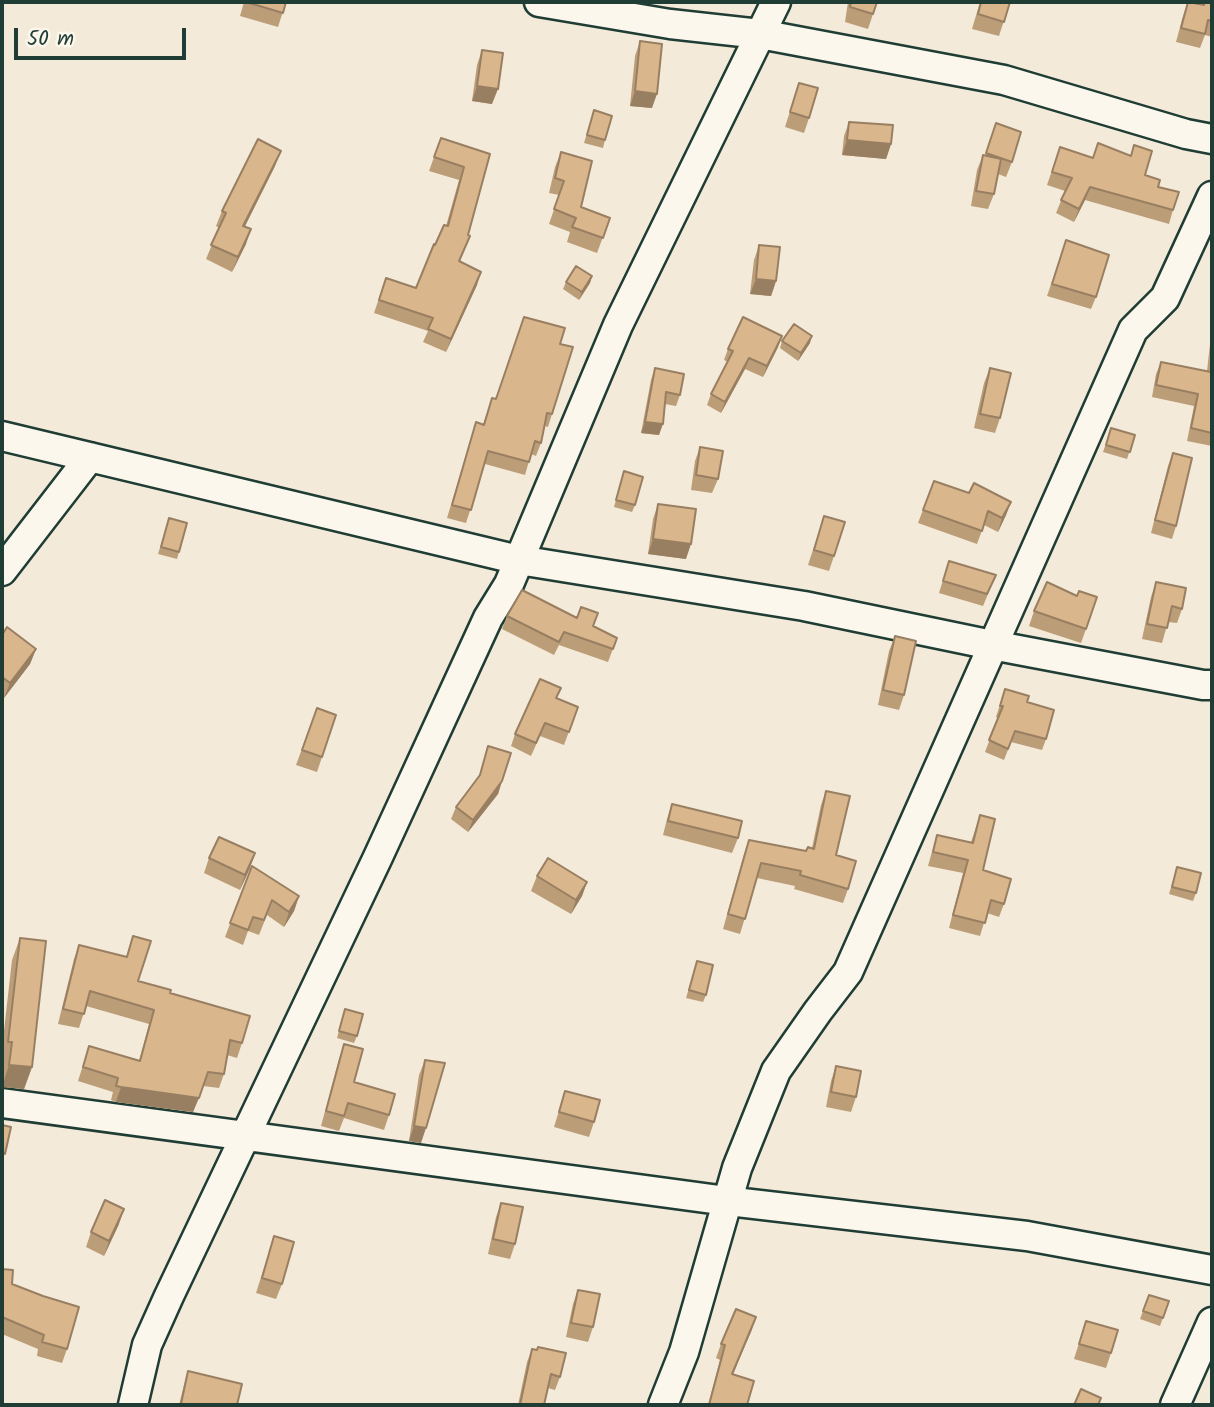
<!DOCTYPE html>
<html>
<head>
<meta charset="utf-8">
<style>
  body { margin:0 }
  #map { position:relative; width:1214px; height:1407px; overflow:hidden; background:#f4ead9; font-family:Kalam,sans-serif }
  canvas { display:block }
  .frame { position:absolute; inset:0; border:4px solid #1f3d34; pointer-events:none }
  .scale { position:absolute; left:14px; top:28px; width:172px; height:32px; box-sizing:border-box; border:4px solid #1f3d34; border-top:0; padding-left:9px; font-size:21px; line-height:24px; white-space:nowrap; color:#1f3d34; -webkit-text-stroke:5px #fbf7ec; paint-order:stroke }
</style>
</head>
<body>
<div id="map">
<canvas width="1214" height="1407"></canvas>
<div class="frame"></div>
<div class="scale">50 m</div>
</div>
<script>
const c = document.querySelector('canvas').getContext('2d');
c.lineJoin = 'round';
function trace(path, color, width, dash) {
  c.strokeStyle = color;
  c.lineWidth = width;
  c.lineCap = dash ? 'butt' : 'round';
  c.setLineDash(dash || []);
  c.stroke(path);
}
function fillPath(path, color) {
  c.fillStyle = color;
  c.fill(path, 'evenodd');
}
const minor = new Path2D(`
  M539 2 670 24 760 34 1004 80 1186 134 1212 139
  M2 436 519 560 804 606 992 645 1203 685H1212
  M2 571 90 457
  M2 1103 727 1201 1027 1236 1212 1270
  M133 1405 147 1345 169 1296 378 857 488 618 509 584 618 325 776 2
  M663 1405 684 1352 737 1168 776 1071 818 1011 848 972 1133 330 1165 298 1212 196
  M1175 1405 1212 1322`);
const wall = new Path2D(`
  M244 2H286L278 27 240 16Z
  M848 2H877L868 29 845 22Z
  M980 2H1010L999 36 972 29Z
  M1188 2 1200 4V2H1212V37L1205 35 1200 48 1176 42 1183 16Z
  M640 41 652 108 630 106 635 56Z
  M482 50 492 104 472 101 477 65Z
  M799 83 809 118 804 133 785 127Z
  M594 110 605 140 603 148 584 143Z
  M849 122 891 144 886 159 842 155 844 136Z
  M996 123 1012 162 1006 177 998 174 994 194 988 209 971 206 977 170 983 155 985 156Z
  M441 138 490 154 468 235 465 249 460 261 477 285 446 352 423 342 428 331 374 313 386 278 416 288 435 245 446 226 459 180 429 171Z
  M1060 147 1145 175 1158 187 1173 210 1169 224 1085 200 1074 222 1056 213 1065 191 1047 185Z
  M561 152 581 207 610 218 597 253 567 242 570 232 549 224 559 195 549 193 555 167Z
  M275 166 245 226 246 244 232 272 206 259 219 228 216 226 222 211Z
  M1066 240 1096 297 1091 309 1047 296Z
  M759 245 776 281 771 296 750 294 754 260Z
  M592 276 590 283 579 300 563 289 566 282Z
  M1212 326V446L1187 441 1194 406 1152 397 1156 374 1161 362 1207 371Z
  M782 341 810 343 798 361 780 348Z
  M560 344 552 414 548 427 545 426 541 443 536 456 531 454 525 475 485 464 466 523 447 518 476 422 483 424 492 398 495 399Z
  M778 347 763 377 745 369 721 413 707 405 711 394 728 362 724 360 728 349Z
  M655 368 680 395 676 406 665 404 659 435 641 433 651 380Z
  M990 368 1000 418 995 433 974 428 984 383Z
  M1111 428 1135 435 1127 459 1103 452Z
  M700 447 718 479 712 493 691 490 695 461Z
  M1173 453 1176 526 1172 539 1151 533 1168 466Z
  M624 471 635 505 632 512 614 507Z
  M934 481 969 493 1011 502 1006 515 998 532 984 525 977 544 918 523Z
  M658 504 686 559 648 554 653 519Z
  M824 516 834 556 829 571 808 565Z
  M169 518 179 552 177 559 158 554Z
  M949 561 996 575 983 606 939 593Z
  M1156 582 1182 609 1177 623 1168 622 1162 643 1142 639 1151 597Z
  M1034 611 1086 629 1081 643 1029 626Z
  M507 616 593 626 617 638 608 662 559 645 554 655 502 629Z
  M2 635 36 649 30 664 4 698 2 696Z
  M895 636 904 695 899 710 878 705 889 651Z
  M1005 689 1027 702 1046 739 1042 750 1011 742 1004 760 985 752 998 718 996 717Z
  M557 698 578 707 564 745 540 736 531 756 511 746 515 734Z
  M317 708 336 715 317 772 296 765Z
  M488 746 502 781 498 794 468 832 451 819 456 807 479 776Z
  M826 791 836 855 848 889 843 903 794 889 795 886 757 878 740 934 723 929 744 854 749 840 806 851 812 848 821 805Z
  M672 804 738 838 732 853 663 835 667 819Z
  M980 815 983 870 1004 904 999 917 987 913 980 936 949 928 963 873 928 866 933 848 937 835 971 842Z
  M209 858 250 868 240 890 204 873Z
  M252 866 299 896 294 911 284 927 267 915 259 935 248 931 243 945 225 937Z
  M1177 867 1196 893 1193 901 1169 894Z
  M537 876 587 882 582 896 571 914 531 891Z
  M133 936 138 981 170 993 242 1043 237 1058 227 1055 224 1074 219 1088 203 1086 193 1112 116 1102 111 1100 113 1092 78 1081 89 1046 139 1061 149 1024 86 1006 79 1028 58 1024 74 959 79 945 126 957Z
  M20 938 32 1067 24 1089 2 1087 4 1064H2V1048L12 960Z
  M697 961 706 995 703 1002 686 998Z
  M345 1009 357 1036 354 1043 337 1038Z
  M344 1044 354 1082 389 1115 384 1130 344 1118 339 1131 321 1126 339 1059Z
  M425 1060 421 1143 409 1141 419 1075Z
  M836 1066 856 1097 851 1112 826 1107 831 1081Z
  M565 1091 594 1122 589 1137 554 1127Z
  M501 1203 515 1244 510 1259 488 1254 496 1217Z
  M119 1224 104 1256 86 1247 91 1232Z
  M274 1236 282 1284 276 1299 256 1293Z
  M2 1269 12 1284 67 1349 62 1363 37 1356 38 1349 2 1334Z
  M578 1290 593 1327 588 1342 566 1337 573 1304Z
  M1149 1295 1169 1301 1160 1326 1140 1319Z
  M756 1317 733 1375 747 1405H708L720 1360 716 1358 721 1344Z
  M1086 1321 1111 1353 1106 1368 1074 1359Z
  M532 1349 560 1377 555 1390 548 1388 544 1405H518L527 1362Z
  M188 1371 237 1405H179L185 1381Z`);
const shadedWall = new Path2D(`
  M477 86 498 89 492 104 472 101Z
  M635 91 657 94 652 108 630 106Z
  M847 140 891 144 886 159 842 155Z
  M281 151 275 166 238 240 243 226Z
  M1090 187 1085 200 1074 222 1079 209Z
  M251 229 246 244 232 272 238 257Z
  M481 272 477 285 446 352 451 339Z
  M592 276 590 283 579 300 582 292Z
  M756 279 776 281 771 296 750 294Z
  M782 336 778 347 763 377 767 366Z
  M812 336 810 343 798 361 801 353Z
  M749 358 745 369 721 413 725 402Z
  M645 422 663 424 659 435 641 433Z
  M1011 502 1006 515 998 532 1002 518Z
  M653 539 691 544 686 559 648 554Z
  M36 649 30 664 4 698 10 683Z
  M502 781 498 794 468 832 473 820Z
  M255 853 250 868 240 890 245 875Z
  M587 882 582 896 571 914 576 900Z
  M299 896 294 911 284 927 289 912Z
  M9 1065 32 1067 24 1089 2 1087Z
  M121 1087 199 1098 193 1112 116 1102Z
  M414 1126 426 1128 421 1143 409 1141Z
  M124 1209 119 1224 104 1256 109 1241Z
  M756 1317 751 1332 726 1389 732 1374Z`);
const building = new Path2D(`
  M246 2H286L283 13Z
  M851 2H877L873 14 850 7Z
  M981 2H1010L1004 22 978 14Z
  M1188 2 1204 5V2H1212V21L1208 20 1205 34 1181 28Z
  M640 41 662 44 657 94 635 91Z
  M482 50 503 53 498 89 477 86Z
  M799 83 818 88 809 118 790 112Z
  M594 110 612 116 605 140 587 135Z
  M849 122 893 125 891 144 847 140Z
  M996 123 1021 132 1012 162 986 153Z
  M441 138 490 154 468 235 470 236 459 261 481 272 451 339 428 329 433 318 379 300 386 278 416 288 434 244 435 245 444 225 448 226 464 167 434 157Z
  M258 139 281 151 243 226 251 229 238 257 211 245 226 213 222 211Z
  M1098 143 1131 156 1134 145 1152 151 1145 175 1160 180 1158 187 1179 192 1173 210 1090 187 1079 209 1061 200 1072 178 1052 172 1060 147 1093 158Z
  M561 152 592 161 581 207 610 218 603 238 572 227 576 218 554 209 564 181 555 178Z
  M983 155 1001 159 994 194 976 191Z
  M1066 240 1109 255 1096 297 1052 284Z
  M759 245 780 247 776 281 756 279Z
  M576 266 592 276 582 292 566 282Z
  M524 317 565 328 560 344 573 347 552 414 547 413 541 443 535 441 529 462 488 451 471 510 452 505 476 422 484 425 492 398 496 399Z
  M743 317 782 336 767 366 749 358 725 402 711 394 733 351 728 349Z
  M794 324 812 336 801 353 782 341Z
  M1212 355V433L1191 428 1198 394 1156 385 1161 362 1211 372Z
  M655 368 684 374 680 395 666 392 663 424 645 422Z
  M990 368 1011 373 1000 418 980 414Z
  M1111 428 1135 435 1130 452 1106 445Z
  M700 447 723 451 718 479 696 475Z
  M1173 453 1192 458 1176 526 1155 520Z
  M624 471 643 477 635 505 616 500Z
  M934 481 969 493 974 483 1011 502 1002 518 988 511 982 531 923 510Z
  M658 504 696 509 691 544 653 539Z
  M824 516 845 522 834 556 814 550Z
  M169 518 187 523 179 552 161 547Z
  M949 561 996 575 987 594 943 581Z
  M1047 582 1077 596 1079 591 1097 597 1086 629 1034 611Z
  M1156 582 1186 588 1182 609 1172 606 1167 628 1147 624Z
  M522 590 577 618 581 607 598 613 593 626 617 638 613 649 564 632 559 642 507 616Z
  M7 627 36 649 10 683 2 677V635Z
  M895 636 916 641 904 695 883 690Z
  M540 679 561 688 556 698 578 707 569 732 545 723 536 743 515 734Z
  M1005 689 1029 696 1027 702 1054 710 1046 739 1015 731 1008 749 989 740 1003 706H1000Z
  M317 708 336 715 322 757 302 750Z
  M488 746 511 753 502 781 473 820 456 807 480 775Z
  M826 791 850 796 836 855 856 861 848 889 800 875 801 871 761 863 745 919 728 914 749 840 806 851 808 847 814 849Z
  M672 804 742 821 738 838 668 821Z
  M980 815 995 819 983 870 1011 879 1004 904 991 900 985 923 953 915 968 860 933 852 937 835 973 843Z
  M219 837 255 853 245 875 209 858Z
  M548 858 587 882 576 900 537 876Z
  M252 866 299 896 289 912 272 900 264 920 253 917 248 930 230 923Z
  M1177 867 1201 873 1196 893 1172 887Z
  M133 936 151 941 138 981 171 990 170 993 250 1016 242 1043 230 1040 224 1074 208 1072 199 1098 121 1087 116 1086 118 1078 83 1067 89 1046 140 1061 154 1010 90 991 84 1014 63 1009 79 945 127 957Z
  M20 938 46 941 32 1067 9 1065 12 1042H8Z
  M697 961 713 965 706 995 689 990Z
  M345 1009 363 1014 357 1036 339 1031Z
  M344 1044 363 1049 354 1082 395 1094 389 1115 348 1103 344 1116 326 1111Z
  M425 1060 445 1063 426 1128 414 1126Z
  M836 1066 861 1071 856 1097 831 1092Z
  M565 1091 600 1100 594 1122 559 1112Z
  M2 1125 11 1127 5 1154 2 1153Z
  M105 1200 124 1209 109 1241 91 1232Z
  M501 1203 523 1207 515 1244 493 1239Z
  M274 1236 294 1242 282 1284 262 1278Z
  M2 1269 13 1270 12 1284 43 1296 79 1307 67 1349 42 1342 44 1335 2 1317Z
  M578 1290 600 1294 593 1327 571 1323Z
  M1149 1295 1169 1301 1163 1318 1143 1311Z
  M736 1309 756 1317 732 1374 754 1381 747 1405H709L725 1345 721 1344Z
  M1086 1321 1118 1330 1111 1353 1079 1344Z
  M538 1347 566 1353 560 1377 551 1374 544 1405H520L532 1349 537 1350Z
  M188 1371 242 1384 237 1405 181 1404Z
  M1081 1389 1101 1398 1098 1405H1074Z`);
trace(minor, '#1f3d34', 33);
trace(minor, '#fbf7ec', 28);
fillPath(wall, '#bb9d78');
fillPath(shadedWall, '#997f62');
fillPath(building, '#dab68c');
trace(building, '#997f62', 2);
</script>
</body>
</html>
